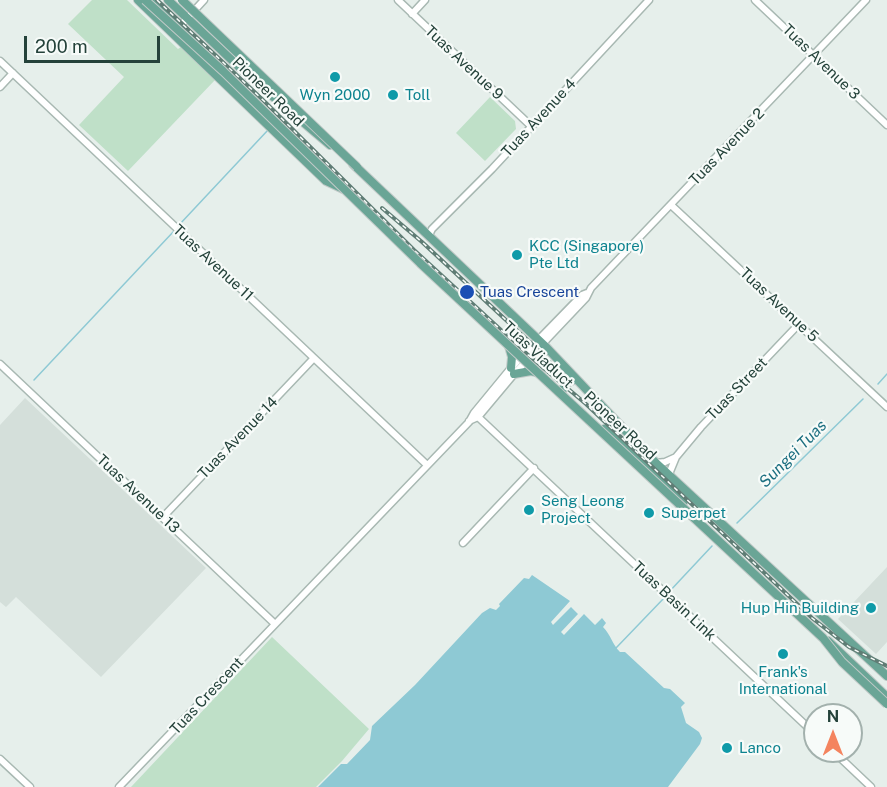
<!DOCTYPE html>
<html>
<head>
<meta charset="utf-8">
<style>
  body { margin:0 }
  #map { position:relative; width:887px; height:787px; overflow:hidden; background:#e6efeb; font-family:"Public Sans",sans-serif }
  canvas { display:block }
  .north { position:absolute; left:803px; top:703px; width:60px; height:60px; box-sizing:border-box; background:#f7fbf9; border:2px solid #a3b1ad; border-radius:50%; rotate:0deg; font-size:16px; font-weight:700; line-height:24px; text-align:center; color:#24423a }
  .north::after { content:''; display:block; margin:auto; width:21px; height:27px; background:#f4845f; clip-path:polygon(50% 0,100% 100%,50% 72%,0 100%) }
  .scale { position:absolute; left:24px; top:36px; width:136px; height:27px; box-sizing:border-box; border:3px solid #24423a; border-top:0; padding-left:8px; font-size:18px; line-height:21px; white-space:nowrap; color:#24423a; -webkit-text-stroke:4px #f7fbf9; paint-order:stroke }
</style>
</head>
<body>
<div id="map">
<canvas width="887" height="787"></canvas>
<div class="north">N</div>
<div class="scale">200 m</div>
</div>
<script>
const c = document.querySelector('canvas').getContext('2d');
c.lineJoin = 'round';
function fillPath(path, color) {
  c.fillStyle = color;
  c.fill(path, 'evenodd');
}
function trace(path, color, width, dash) {
  c.strokeStyle = color;
  c.lineWidth = width;
  c.lineCap = dash ? 'butt' : 'round';
  c.setLineDash(dash || []);
  c.stroke(path);
}
function write(font, color, halo, rows, align = 'center') {
  c.font = font + ' "Public Sans",sans-serif';
  c.lineWidth = 4.5;
  c.setLineDash([]);
  c.textBaseline = 'middle';
  c.strokeStyle = halo;
  c.fillStyle = color;
  for (const [text, x, y, turn = 0] of rows) {
    c.save();
    c.translate(x, y);
    c.rotate((+turn || 0) * Math.PI / 180);
    c.textAlign = isNaN(turn) ? turn : align;
    if (halo) c.strokeText(text, 0, 0);
    c.fillText(text, 0, 0);
    c.restore();
  }
}
const built = new Path2D(`
  M25 398 206 568 101 677 16 597 6 607 0 602V425Z
  M887 567V642L876 654 838 619Z`);
const green = new Path2D(`
  M92 0H127L178 49 181 47 215 80 128 171 79 125 124 77 68 24Z
  M490 97 515 121 516 129 485 161 456 133Z
  M272 637 369 729 342 761 316 787H131Z`);
const water = new Path2D(`
  M532 575 570 601 551 622 553 625 571 607 578 614 561 632 564 635 584 614 595 625 602 618 606 623 603 627C611 635 612 644 620 652H625L664 688 670 689 685 703 681 707 686 723 699 732 702 738 700 744 668 787H318L341 764H347L370 740 372 726 415 685 482 613 490 608 496 610 500 606 499 604 524 578 529 579Z`);
const stream = new Path2D(`
  M179 225 268 130
  M34 380 174 231
  M878 384 887 374
  M737 523 863 399
  M668 593 712 546
  M616 648 665 597`);
const minor = new Path2D(`
  M398 0 531 126
  M755 0 887 125
  M412 14 425 0
  M180 26 204 0
  M0 61 426 464
  M0 87 13 73
  M671 205 887 407
  M429 235 432 229 492 169 649 0
  M0 364 275 624
  M476 415 815 734
  M469 421 478 417 514 374 586 298 591 288 866 0
  M656 463 665 462 676 457
  M669 474 676 457 701 427 799 324
  M163 517 314 358
  M463 543 534 468
  M833 751 871 787
  M0 759 30 787
  M119 787 469 422 474 413 511 368 582 295 587 293`);
const major = new Path2D(`
  M138 0 326 181 343 189
  M153 0 202 47
  M168 0 252 79 330 145
  M353 164 546 347 656 463 887 676
  M508 343 512 357 511 368
  M514 374 531 371 539 373
  M562 391 566 383 576 379
  M604 429 683 503
  M828 641 887 697`);
const rail = new Path2D(`
  M157 0 264 101 414 250 527 354 586 404 812 618 849 647 887 666
  M382 208 422 242 535 347 558 371`);
const majorBridge = new Path2D(`
  M145 0 223 71 420 263 823 638 842 662 887 704
  M182 0 357 167`);
const markers = [
  [335,77,6,"#0f9aa8"],
  [393,95,6,"#0f9aa8"],
  [517,255,6,"#0f9aa8"],
  [467,292,8,"#1a4fb4"],
  [529,510,6,"#0f9aa8"],
  [649,513,6,"#0f9aa8"],
  [871,608,6,"#0f9aa8"],
  [783,654,6,"#0f9aa8"],
  [727,748,6,"#0f9aa8"]
];
const streetNames = [
  ["Tuas Avenue 3",821,62,44],
  ["Tuas Avenue 9",464,63,43],
  ["Pioneer Road",268,92,44],
  ["Tuas Avenue 4",539,118,-47],
  ["Tuas Avenue 2",727,147,-46],
  ["Tuas Avenue 11",213,263,43],
  ["Tuas Avenue 5",779,305,43],
  ["Tuas Viaduct",538,355,43],
  ["Tuas Street",737,389,-46],
  ["Pioneer Road",620,426,43],
  ["Tuas Avenue 14",238,438,-46],
  ["Tuas Avenue 13",138,494,43],
  ["Tuas Basin Link",674,601,43],
  ["Tuas Crescent",207,696,-47]
];
const cultureNames = [
  ["Wyn 2000",335,95,"center"],
  ["Toll",405,95],
  ["KCC (Singapore)",529,246],
  ["Pte Ltd",529,263],
  ["Seng Leong",541,501],
  ["Project",541,518],
  ["Superpet",661,513],
  ["Hup Hin Building",859,608,"right"],
  ["Frank's",783,672,"center"],
  ["International",783,689,"center"],
  ["Lanco",739,748]
];
const transitNames = [
  ["Tuas Crescent",480,292]
];
const waterNames = [
  ["Sungei Tuas",793,454,-45]
];
fillPath(built, '#d4dfda');
fillPath(green, '#bfe0c8');
fillPath(water, '#8ec9d4');
trace(stream, '#8ec9d4', 1.5);
trace(minor, '#a8b8b2', 9);
trace(major, '#c2cac8', 10);
trace(minor, '#fff', 6);
trace(major, '#6aa596', 8);
trace(rail, '#5f7d75', 4);
trace(rail, '#f7fbf9', 1.5, [4.5]);
trace(majorBridge, '#c2cac8', 10, []);
trace(majorBridge, '#6aa596', 8);
for (const [x, y, r, color] of markers) {
  const dot = new Path2D();
  dot.arc(x, y, r, 0, 2 * Math.PI);
  c.fillStyle = color;
  c.fill(dot);
  trace(dot, '#f7fbf9', 2);
}
write('15px', '#24423a', '#f7fbf9', streetNames);
write('15px', '#0d838f', '#f7fbf9', cultureNames, 'left');
write('15px', '#164399', '#f7fbf9', transitNames, 'left');
write('italic 16px', '#1c6f80', '#f7fbf9', waterNames);
</script>
</body>
</html>
